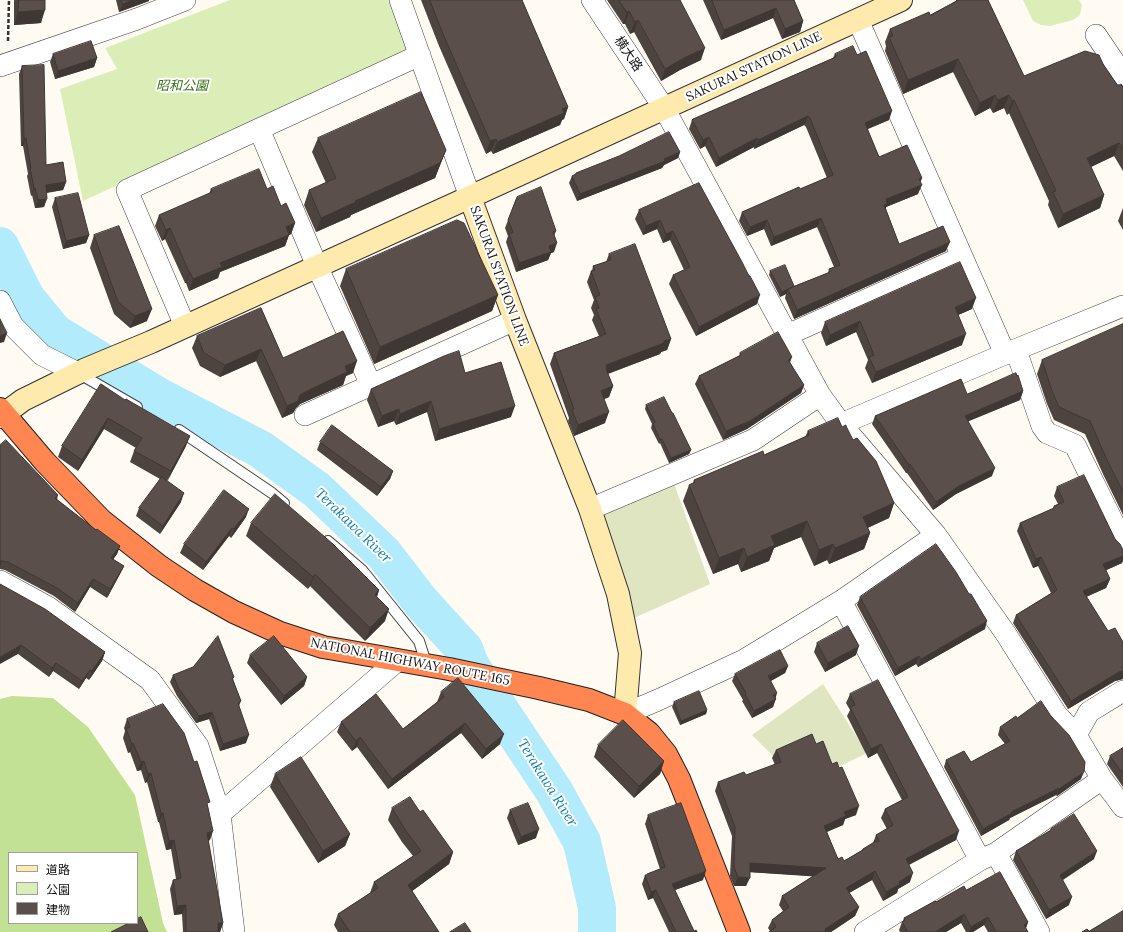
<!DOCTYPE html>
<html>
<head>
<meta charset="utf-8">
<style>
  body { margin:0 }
  #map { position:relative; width:1123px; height:932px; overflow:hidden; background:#fffbf3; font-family:Lora,"Noto Sans JP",serif }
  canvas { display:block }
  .legend { position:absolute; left:8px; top:852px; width:130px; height:72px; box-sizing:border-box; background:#fff; border:1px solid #9f9f9f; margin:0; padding:5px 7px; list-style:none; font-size:12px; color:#101010 }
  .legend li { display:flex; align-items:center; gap:8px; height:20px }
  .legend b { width:20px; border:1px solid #9f9f9f }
</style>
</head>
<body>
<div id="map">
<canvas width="1123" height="932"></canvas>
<ul class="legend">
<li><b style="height:5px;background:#ffeaae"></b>道路</li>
<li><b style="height:11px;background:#dceeb8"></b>公園</li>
<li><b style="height:11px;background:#5a4f4b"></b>建物</li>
</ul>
</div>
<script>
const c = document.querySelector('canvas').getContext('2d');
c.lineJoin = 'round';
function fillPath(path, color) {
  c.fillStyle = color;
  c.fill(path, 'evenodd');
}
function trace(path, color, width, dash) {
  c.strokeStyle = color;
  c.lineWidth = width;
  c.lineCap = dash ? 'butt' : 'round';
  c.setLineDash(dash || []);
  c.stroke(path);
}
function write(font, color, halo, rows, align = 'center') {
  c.font = font + ' Lora,"Noto Sans JP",serif';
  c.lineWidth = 4;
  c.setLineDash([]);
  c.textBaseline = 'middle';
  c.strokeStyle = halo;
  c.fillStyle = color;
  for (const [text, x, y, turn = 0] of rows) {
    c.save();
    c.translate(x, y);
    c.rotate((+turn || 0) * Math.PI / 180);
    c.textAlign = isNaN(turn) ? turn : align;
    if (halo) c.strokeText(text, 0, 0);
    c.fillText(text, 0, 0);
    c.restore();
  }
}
const green = new Path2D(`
  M230 0H392L408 51 83 201 60 89 117 69 105 48Z
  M1023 0H1079L1082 5 1080 15 1073 20 1050 26 1041 25 1033 21Z`);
const forest = new Path2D(`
  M12 696 53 698 88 727 135 795 163 923 167 932H0V699ZM9 853H137V923H9Z`);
const cemetery = new Path2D(`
  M671 475 710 584 634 618 598 514Z
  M823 684 867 753 832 770 774 757 752 735Z`);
const river = new Path2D(`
  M0 246 26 298 55 333 156 395 260 449 317 490 384 554 421 602 464 649 470 665 554 791 582 842 597 908V932`);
const path = new Path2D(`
  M8 41 9 0`);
const lane = new Path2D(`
  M78 373 137 407
  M179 430 272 493 284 503
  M328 541 362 570 419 641 427 666`);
const street = new Path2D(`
  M400 0 470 197
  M592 0 664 108 820 395 841 424 936 535 1006 634 1057 715 1076 735 1102 779 1123 807
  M858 20 1005 354
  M1096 35 1123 75
  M0 66 137 19 185 0
  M259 129 317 266 371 385
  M0 301 13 326 42 355 78 373
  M185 326 127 190 259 129 420 55
  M787 335 962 257
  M1016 350 1042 426 1047 433 1075 445 1123 542
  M305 415 515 320
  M841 424 1005 354 1123 306
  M590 509 753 440 820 395
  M0 581 48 607 150 680 198 746 220 814 234 932
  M841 601 980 860
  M625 714 658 700 744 660 841 601 936 535
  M1076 735 1089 712 1123 691
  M220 814 397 661
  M996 853 1039 932
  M865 932 980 860 996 853 1102 779`);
const secondary = new Path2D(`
  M470 197 515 320 590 509 618 594 630 653 625 714
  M0 417 23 400 84 370 151 342 470 197 901 0`);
const highway = new Path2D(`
  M0 409 45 462 102 521 159 566 195 590 234 612 280 633 323 647 449 669 539 688 589 700 625 714 649 733 666 754 679 779 739 932`);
const wall = new Path2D(`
  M14 0H45L41 23 14 25Z
  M116 0H149V1L119 12Z
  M421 0H523L522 1 568 107 564 119 562 120 560 125 493 154 491 151 486 154 439 46Z
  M607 0H680L701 60 680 70 661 81 634 32 630 34 625 24H623Z
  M703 0H794L803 21 800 32 782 39 773 18 721 40Z
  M956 0H988L1024 76 1103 64 1118 86 1123 87V171L1114 156 1091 167 1104 195 1100 208 1058 228 1048 205 1049 201 1009 113 1007 115 1004 108 993 113 990 108 975 116 953 72 903 94 885 51 886 46 885 42 890 29 930 15 956 1Z
  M53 54 97 58 94 67 55 79 50 62Z
  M835 54 857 55 889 120 867 129 879 157 922 178 920 182 918 194 886 207V209L899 244 946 251 794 319 785 298 786 294 780 297 769 275 770 271 794 286 828 273 829 269 834 267 817 227 771 246 764 229 747 236 739 221 742 212 800 189 827 178 806 127 804 125 754 149V147L716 167 705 146 700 149 689 129 692 120 833 58Z
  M22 66 46 165 66 182 63 190 47 193 44 207 35 208 32 195 31 196 27 176 28 174 23 146H21L19 74Z
  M318 138 446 150 435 178 351 215 350 217 316 232 304 205 309 190 326 183 312 152Z
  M680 152 678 158 664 165 662 168 577 201 569 183 572 176 575 175 576 173Z
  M699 183 757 304 696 336 669 284 673 275 684 270 670 240 663 243 657 229 643 235 635 219 639 210Z
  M211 189H267L295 223 291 234 289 235 285 246 220 272 218 278 189 291 186 283H185L165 239 162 241 155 226 159 215 209 194Z
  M517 197 556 231 554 236V252L551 253 548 260 516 272 506 242 508 236 505 228Z
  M55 198 89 235 86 243 63 249 52 207Z
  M1123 208V230L1118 221Z
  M94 235 147 321 130 328 114 314 90 248Z
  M609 254 671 339 667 350 661 352 660 354 608 374 613 386 609 397 604 399 605 423 574 436 568 421 569 418 550 364 554 353 599 336 592 320 594 315 591 308 594 300 587 282 591 271H592L593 266 606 262Z
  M346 269 498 295 492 311 374 364 340 286Z
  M261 308 283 358 353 373 346 376 343 385 300 404 296 408 293 413 282 418 256 361 220 377 200 366 192 348 197 336Z
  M972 309 958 315 962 345 872 383 865 368 868 360 856 332 826 346 821 333 825 322Z
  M1123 324V515L1103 474 1085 434 1054 420 1047 404 1037 374 1042 360Z
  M740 353 790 363 804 385 801 393 747 429 723 440 695 384 699 376 739 356Z
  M465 373 511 417 435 441 427 412 396 425 394 421 378 427 367 400 371 389Z
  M101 384 186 446 167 481 181 502 160 534 136 516 139 508 160 479 130 462 134 451 136 448 104 429 78 471 58 457 62 446Z
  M1023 391 1020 400 968 421 992 476 956 494 933 510 907 473H906L872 424 875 416 967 394Z
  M646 405 672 413 691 450 689 454 669 463 660 443 659 444 651 428 652 424 645 409Z
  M842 427 853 440 894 503 889 518 867 528 870 533 864 549 829 564 827 560 814 566 801 537 774 548 769 561 741 572 738 564 713 574 683 501 689 485 693 483 694 480 764 455 805 437 808 431Z
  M320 442 393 471 390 479 377 496 317 450Z
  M0 445 58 495 57 500 96 530 120 546 117 554 113 559 124 566 120 574 107 598 90 587 75 612 54 596 5 570 0 569Z
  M1057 487 1115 539 1123 550V560L1122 563 1106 570 1110 579 1106 588 1086 597 1108 631 1123 642V679L1115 681 1068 709 1013 623 1016 615 1051 593 1038 566 1033 568 1017 531 1020 523 1053 509 1054 506 1058 504 1054 496Z
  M246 517 231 538 229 536 203 570 180 553 184 544Z
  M251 523 379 590 377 597 385 621 365 641 310 586 308 589 246 536Z
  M0 584 105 652 102 661 89 680 86 678 79 689 53 671 49 677 18 654Z
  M860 597 985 629 918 667 916 664 895 676 857 605Z
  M817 643 856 655 825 672 814 652Z
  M250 655 307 677 304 686 281 705 247 663Z
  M788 666 785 673 771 681 776 699 773 707 752 718 742 701 743 700 732 681 735 674Z
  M173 675 234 677 233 679 241 701 239 706 246 743 220 751 209 719 196 723 177 696 170 682Z
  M441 692 500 744 482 759 461 733 388 789 357 747 352 751 337 732 341 722 403 729 437 702Z
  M850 694 956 840 909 865 910 882 898 889 897 893 883 901 872 880 849 893 859 907 855 916 831 932H769L770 931 768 928 772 920 783 911 779 905 782 896 813 876 750 872 746 886H734L730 876 732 836 715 791 718 782 746 775 775 765 772 758 776 750 816 744 832 764 856 815 845 819 843 825 827 832 838 859 844 861 862 850 863 849 873 843 876 835 887 829 881 818 885 809 902 800 877 753 868 758 847 716 850 710 846 703Z
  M674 702 707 710 706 714 680 725 672 707Z
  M127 719 208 807 210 840 208 841 223 923 220 932H183L182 914 174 915 170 889 173 880 176 879 171 849 166 850 159 822H158L147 782 145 783 141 770 137 771 130 752 128 753 123 738 125 731 124 728Z
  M1000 727 1081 779 1057 796 1056 795 1010 818 1009 820 981 836 944 767 946 760 971 762 1005 744 998 735Z
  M598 745 664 761 660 774 634 798 594 757Z
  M1123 748V787L1107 764 1110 756Z
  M275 774 350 834 345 846 318 863 270 787Z
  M392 808 420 812 453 852 449 864 412 891 439 932H338L334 925 338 914 370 893 374 882 413 856 402 842 388 820Z
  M510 810 536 838 518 845 507 818Z
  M648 815 703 880 675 890 694 931 697 932H669L653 898 648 900 642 884 645 875H647V874L660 869 645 824Z
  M1051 829 1094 859 1062 880 1069 905 1046 919 1013 860 1016 851 1050 831Z
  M966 890 1028 922 1026 928 1028 932H988L984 925 973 932H966L961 923 946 932H900L899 930 902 922 903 921 904 918 936 902Z`);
const shadedWall = new Path2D(`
  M133 0H149V1L119 12 123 4Z
  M776 8 773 18 721 40 724 30Z
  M45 10 41 23 14 25 18 12Z
  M629 11 625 24H623L627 12Z
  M638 20 634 32 630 34 635 22Z
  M803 21 800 32 782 39 785 29Z
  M705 48 701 60 680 70 661 81 665 69 684 58Z
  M97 58 94 67 55 79 58 71Z
  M958 59 953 72 903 94 908 80Z
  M995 95 990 108 975 116 980 103Z
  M1009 95 1004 108 993 113 998 100Z
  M1014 100 1009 113 1007 115 1012 101Z
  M568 107 564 119 562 120 560 125 493 154 497 142Z
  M892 111 889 120 861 132 865 123Z
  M808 116 804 125 754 149 758 140Z
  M709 137 705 146 700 149 703 140Z
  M26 138 23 146H21L24 139Z
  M757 138 754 147 716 167 719 158Z
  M496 139 491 151 486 154 490 141Z
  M1119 143 1114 156 1082 171 1087 158Z
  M446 150 435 178 351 215 350 217 316 232 321 218 355 201Z
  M680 152 678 158 664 165 662 168 577 201 580 194Z
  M922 178 919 186 922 185 918 194 886 207 884 213 881 214 886 199Z
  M66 182 63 190 43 193 46 185Z
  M34 188H35L32 195 31 196Z
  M1104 195 1100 208 1058 228 1063 214Z
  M47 199 44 207 35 208 38 200Z
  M821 218 817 227 771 246 774 237Z
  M660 220 657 229 643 235 646 226Z
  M767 220 764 229 747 236 750 227Z
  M295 223 291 234 289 235 285 246 220 272 218 278 189 291 193 279 220 263 286 227Z
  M170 228 165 239 162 241 166 230Z
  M673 231 670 240 663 243 666 234Z
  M89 235 86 243 63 249 66 241Z
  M950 242 946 251 794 319 797 310Z
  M557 243 554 252 551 253 548 260 516 272 519 263 549 246Z
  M189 272H190L186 283H185Z
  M788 290 786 294 780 297 782 292Z
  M498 295 492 311 374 364 380 347Z
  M760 295 757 304 696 336 699 327Z
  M976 298 972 309 951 318 955 307Z
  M152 309 147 321 130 328 135 316Z
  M860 321 856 332 826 346 830 335Z
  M7 333 4 342 0 343V336Z
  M966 334 962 345 872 383 876 372Z
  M671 339 667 350 661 352 660 354 604 375 606 365Z
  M261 349 256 361 220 377 225 365Z
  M792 357 789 365 788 360Z
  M357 361 353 373 346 376 343 385 300 404 296 408 293 413 282 418 287 406 305 392 345 366Z
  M804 385 801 393 747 429 723 440 726 431Z
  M613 386 609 397 597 402 601 391Z
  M1023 391 1020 400 962 424 965 416Z
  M431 401 427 412 396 425 400 414Z
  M515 406 511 417 435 441 439 429Z
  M399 409 394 421 378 427 382 416Z
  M609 412 605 423 574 436 578 425Z
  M108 418 104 429 78 471 82 460Z
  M190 436 186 446 167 482 171 471Z
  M691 450 689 454 669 463 671 458Z
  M910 464 907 473H906L909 465Z
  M995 468 992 476 956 494 933 510 936 502 959 486Z
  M393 471 390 479 377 496 381 487Z
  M184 493 181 502 160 534 163 526Z
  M894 503 889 518 857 533 863 517Z
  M249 509 246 517 231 538 234 529Z
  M807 521 801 537 774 548 769 561 741 572 747 557 771 536Z
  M232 528 229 536 203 570 206 562Z
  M870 533 864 549 829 564 835 548Z
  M833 544 827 560 814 566 819 550Z
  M120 546 117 554 108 567 111 558Z
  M744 548 738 564 713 574 719 558Z
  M1123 556V560L1122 563 1100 573 1103 564Z
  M1041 557 1038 566 1033 568 1036 559Z
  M0 561H2L0 567Z
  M124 566 120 574 107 598 110 589Z
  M315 574 310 586 308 589 313 577Z
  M93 579 90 587 75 612 78 603Z
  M1110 579 1106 588 1079 600 1083 591Z
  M379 590 375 603V595Z
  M389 609 385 621 365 641 370 628Z
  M987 621 985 629 918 667 921 659Z
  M21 645 18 654 0 664V657Z
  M859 646 856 655 825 672 828 663Z
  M105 652 102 661 89 680 92 671Z
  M919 656 916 664 895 676 898 668Z
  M56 663 53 671 49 677 52 668Z
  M788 666 785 673 765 684 768 676Z
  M90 670 86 678 79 689 82 681Z
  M1123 671V679L1115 681 1068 709 1071 701 1119 672Z
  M307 677 304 686 281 705 284 696Z
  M777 693 773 707 752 718 754 711 773 695Z
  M707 710 706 714 680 725 681 721Z
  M212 712 209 719 196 723 199 716Z
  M465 723 461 733 388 789 392 779Z
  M504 734 500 744 482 759 486 749Z
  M249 735 246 743 220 751 223 744Z
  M360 737 357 747 352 751 356 741Z
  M133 743 130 752 128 753 132 744Z
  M881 744 877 753 868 758 871 749Z
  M144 761 141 770 137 771 141 762Z
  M664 761 660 774 634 798 639 786Z
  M1084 772 1081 779 1057 796 1059 789Z
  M151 773 147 782 145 783 148 774Z
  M1059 788 1056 795 1010 818 1009 820 981 836 983 829 1011 812Z
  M859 806 856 815 845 819 843 825 821 834 824 826 844 812Z
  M161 813H163L159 822H158Z
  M539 829 536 838 518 845 521 837Z
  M213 831 210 840 204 842 207 833Z
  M959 831 956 840 902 868 906 859Z
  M350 834 345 846 318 863 323 851Z
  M174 840 171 849 166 850 169 841Z
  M1097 851 1094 859 1057 884 1060 875Z
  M453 852 449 864 404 897 408 885Z
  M750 863 826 868 822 877 747 872Z
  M706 871 703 880 669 892 672 884Z
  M875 871 872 880 842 897 846 888Z
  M913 873 910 882 898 889 897 893 883 901 886 892 899 882Z
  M738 877 750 878 746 886H734Z
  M656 890 653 898 648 900 651 892Z
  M1072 897 1069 905 1046 919 1049 910Z
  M186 905 182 914 174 915 177 906Z
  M859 907 855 916 831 932H823L825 929Z
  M964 914 961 923 946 932H935Z
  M988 917 984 925 973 932H969L971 927Z
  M1028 922 1025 931 1024 925Z
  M218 923H223L220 932H215Z`);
const building = new Path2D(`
  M19 0H45V10L18 12Z
  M121 0H133L123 4Z
  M430 0H522L568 107 562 109 564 113 497 142 496 139 490 141 443 34Z
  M619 0H680L705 48 684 58 665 69 638 20 635 22 629 11 627 12Z
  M712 0H794L803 21 785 29 776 8 724 30Z
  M959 0H988L1024 76 1085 51 1099 55 1103 64 1118 86 1121 84 1123 87V149L1119 143 1087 158 1104 195 1063 214 1053 192 1056 191 1014 100 1012 101 1009 95 998 100 995 95 980 103 958 59 908 80 889 37 893 36 890 29 929 12 930 15Z
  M91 41 97 58 58 71 53 54Z
  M853 46 857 55 866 51 892 111 865 123 879 157 907 145 922 178 919 179 922 185 886 199 887 204 884 205 899 244 943 226 950 242 797 310 788 289 830 272 829 269 840 265 821 218 774 237 767 220 750 227 742 212 799 187 800 189 833 175 810 118 808 116 758 140 757 138 719 158 709 137 703 140 692 120 693 119 836 57 835 54Z
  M44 65 46 165 63 162 66 182 46 185 47 199 38 200 35 188H34L30 168H31L26 138 24 139 22 66Z
  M421 92 446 150 440 163 355 201 356 202 321 218 309 190 336 178 318 138Z
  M669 132 680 152 664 159 665 161 580 194 572 176 576 174V173L619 156Z
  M259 169 267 189 273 186 281 206 286 203 295 223 286 227 289 235 220 263 222 267 193 279 190 272H189L170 228 166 230 159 215 212 192 211 189Z
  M699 183 742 262 749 276H750L760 295 699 327 673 275 690 267 673 231 666 234 660 220 646 226 639 210Z
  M541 187 556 231 553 232 557 243 549 246 551 252 519 263 509 234 513 232 508 220 517 197Z
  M78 193 89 235 66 241 55 198Z
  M457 220 464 223 498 295 380 347 346 269Z
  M119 226 152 309 135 316 118 302 94 235Z
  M635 244 671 339 664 341V343L606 365 607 368 606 369 613 386 601 391 609 412 578 425 572 410 574 409 554 353 606 334 596 309 599 308 595 297 600 295 591 271 595 270 593 266 611 260 609 254Z
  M960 262 976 298 955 307 966 334 876 372 869 357 874 355 860 321 830 335 825 322Z
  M785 265 794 286 782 292 770 271Z
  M261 308 283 358 343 331 357 361 345 366 347 372 305 392 300 395 298 401 287 406 261 349 225 365 204 353 197 336Z
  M0 319 7 333 0 336Z
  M1123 324V492L1107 460 1090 421 1059 407 1052 391 1042 360Z
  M778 332 792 357 788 360 804 385 750 421 726 431 699 376 741 355 740 353Z
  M459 351 465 373 501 362 515 406 439 429 431 401 400 414 399 409 382 416 371 389 444 356Z
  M1016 373 1017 376 1018 375 1023 391 965 416 995 468 959 486 936 502 910 464 909 465 875 416 961 379 967 394Z
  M101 384 125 400 126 399 190 436 171 471 134 451 142 438 108 418 82 460 62 446Z
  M664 397 672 413H673L691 450 671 458 662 439 660 440 653 424 655 422 646 405Z
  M838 418 842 427 846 425V426L853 440 857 438 876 461 894 503 863 517 870 533 835 548 833 544 819 550 807 521 771 536 775 545 747 557 744 548 719 558 689 485 695 482 694 480 763 451 764 455 809 435 808 431Z
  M332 425 393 471 381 487 320 442Z
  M6 440 58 495 55 498 96 530 97 529 120 546 111 558 124 566 110 589 93 579 78 603 57 588 8 562 2 561H0V445Z
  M1084 475 1115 539 1120 544 1123 550V556L1103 564 1110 579 1083 591 1108 631 1115 628 1123 642V671L1119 672 1071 701 1016 615 1057 590 1041 557 1036 559 1020 523 1054 508V506L1064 502 1057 487Z
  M162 477 184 493 163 526 139 508Z
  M224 490 249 509 234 529 232 528 206 562 184 544Z
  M275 494 333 544 379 590 375 595 389 609 370 628 315 574 313 577 251 523Z
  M936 544 956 572 969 594H971L987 621 921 659 919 656 898 668 860 597Z
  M0 584 45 609 105 652 92 671 90 670 82 681 56 663 52 668 21 645 0 657Z
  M848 626 859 646 828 663 817 643Z
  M218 636 234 677 232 678 241 701 238 703 249 735 223 744 212 712 199 716 179 689 173 675 193 667Z
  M274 636 307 677 284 696 250 655Z
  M780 650 788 666 768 676 777 693 773 695 776 699 754 711 745 694 746 693 735 674Z
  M458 678 504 734 486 749 465 723 392 779 360 737 356 741 341 722 376 694 403 729 444 697 441 692Z
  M878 680 959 831 906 859 913 873 899 882 900 884 886 892 875 871 846 888 859 907 825 929 826 930 823 932H769L776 927 772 920 789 907 782 896 826 868 750 863V878L738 877 734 867 735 827 718 782 744 772 746 775 781 762 776 750 812 734 816 744 823 741 832 764 837 762 839 768 842 767 859 806 844 812 846 816 824 826 838 859 842 857 844 861 863 850V849L876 841 877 842 879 841 876 835 893 825 885 809 908 797 881 744 871 749 850 707 855 705 850 694Z
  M699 691 707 710 681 721 674 702Z
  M1041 701 1051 716 1069 735 1085 762 1084 772 1059 789V788L1011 812 1012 813 983 829 946 760 964 751 971 762 1010 741 1000 727 1016 716 1017 718Z
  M163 704 184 733 194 762 197 761 210 802 207 803 213 831 207 833 223 923H218V932H186V905L177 906 173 880 181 878 174 840 169 841 163 813H161L151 773 148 774 144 761 141 762 133 743 132 744 126 729 130 727 127 719Z
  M623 720 664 761 639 786 598 745Z
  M1123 748V774L1110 756Z
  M301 757 350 834 323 851 275 774Z
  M410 797 420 812 423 810 453 852 408 885 439 932H350L338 914 378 888 374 882 421 851 406 831 392 808Z
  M528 803 539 829 521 837 510 810Z
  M681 803 706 871 672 884 694 931 696 930 697 932H676L656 890 651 892 645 875H647V874L665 867 648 815Z
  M1074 814 1097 851 1060 875 1072 897 1049 910 1016 851 1051 830V829Z
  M1000 872 1028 922 1024 925 1028 932H996L988 917 971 927 964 914 935 932H908L902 922 905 920 904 918 935 901 936 902 964 886 966 890Z
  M1123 911V932H1082L1087 929 1089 931Z
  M141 917 148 932H111L129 923H137V919Z
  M465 923 471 932H450Z`);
const streetNames = [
  ["横大路",628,54,56],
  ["SAKURAI STATION LINE",754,67,-25],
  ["SAKURAI STATION LINE",499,276,70],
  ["NATIONAL HIGHWAY ROUTE 165",410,662,11]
];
const parkNames = [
  ["昭和公園",182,86]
];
const waterNames = [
  ["Terakawa River",353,526,44],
  ["Terakawa River",547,783,58]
];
fillPath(green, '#dceeb8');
fillPath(forest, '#c3e195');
fillPath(cemetery, '#dfe5c0');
trace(river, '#b2ebfc', 38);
trace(lane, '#434343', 12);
trace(street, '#434343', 22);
trace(secondary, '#323232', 24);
trace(highway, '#212121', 24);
trace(path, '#323232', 2.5, [4, 2]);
trace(lane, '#fff', 10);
trace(street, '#fff', 21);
trace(secondary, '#ffeaae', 22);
trace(highway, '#ff8651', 22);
fillPath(wall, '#4d4440');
fillPath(shadedWall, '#3f3734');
fillPath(building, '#5a4f4b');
trace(building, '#3f3734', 1);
write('13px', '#101010', '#fff', streetNames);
write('italic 13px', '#387018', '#fff', parkNames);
write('italic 14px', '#0b7ba8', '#fff', waterNames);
</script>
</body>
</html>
